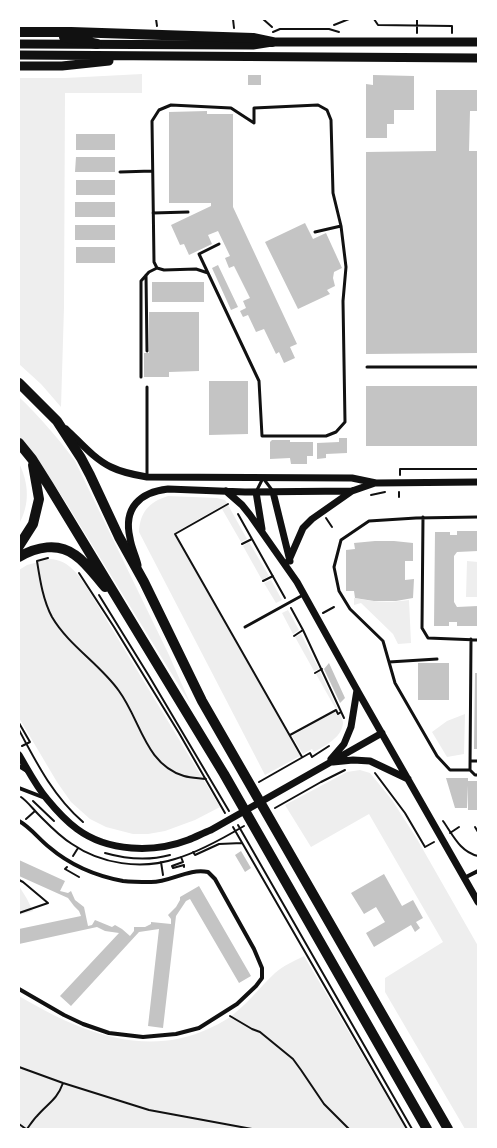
<!DOCTYPE html>
<html>
<head>
<meta charset="utf-8">
<style>
  body { margin:0 }
  #map { position:relative; width:497px; height:1148px; overflow:hidden; background:#fff; font-family:"PT Sans",sans-serif }
  canvas { display:block }
  .frame { position:absolute; inset:0; border:20px solid #fff; pointer-events:none }
</style>
</head>
<body>
<div id="map">
<canvas width="497" height="1148"></canvas>
<div class="frame"></div>
</div>
<script>
const c = document.querySelector('canvas').getContext('2d');
c.lineJoin = 'round';
function fillPath(path, color) {
  c.fillStyle = color;
  c.fill(path, 'evenodd');
}
function trace(path, color, width, dash) {
  c.strokeStyle = color;
  c.lineWidth = width;
  c.lineCap = dash ? 'butt' : 'round';
  c.setLineDash(dash || []);
  c.stroke(path);
}
const green = new Path2D(`
  M142 74V93H65L64 307 61 407 41 384 19 364V78H65Z
  M19 397C40 417 58 438 75 461L169 655 191 705 65 501 32 452 19 437Z
  M19 463C29 484 30 504 19 524Z
  M168 496 217 498 225 500 227 503 174 533 300 756 265 775 139 532C140 512 149 502 168 496Z
  M228 505 247 539 241 542 222 509Z
  M249 542 269 576 262 580 243 546Z
  M50 559C68 560 77 573 86 586L220 807 195 820 165 831 148 834H133L106 827 90 819 71 802 57 782 19 718V570L27 565Z
  M467 561 478 562V597H466Z
  M271 580 282 600 276 603 264 583Z
  M354 598C373 602 390 603 409 600L411 643 398 644 393 634 361 603 354 605Z
  M288 610 299 630 293 634 282 613Z
  M301 634 319 669 314 671 295 637Z
  M320 672 339 712 338 713 316 674Z
  M335 711 337 715 340 714C341 717 343 720 343 723 342 738 324 746 314 752L312 749 303 754 292 736Z
  M465 714 464 754 447 757 432 732 447 721Z
  M360 770 370 773 392 800 417 839 478 946V1129H465L385 992V978L443 942 369 814 311 847 285 805 347 772Z
  M19 886 27 899 33 911 19 915Z
  M304 956 406 1129H19V996C76 1030 143 1059 208 1029 214 1026 221 1023 227 1019 245 1007 259 988 275 973 283 966 294 961 304 956Z`);
const building = new Path2D(`
  M248 75H261V85H248Z
  M373 75 414 76V110H394V124H387V138H366V84L373 85Z
  M436 90H478V111H470L469 151H478V353L366 354V152L436 151Z
  M207 111V114H233V207L297 344 290 347 295 358 284 363 279 352 276 354 264 329 256 332 248 315 243 317 240 311 246 308 243 301 250 298 234 266 229 268 225 258 230 256 218 231 208 235 212 244 189 255 184 244 180 245 171 225 211 206V203H169V112Z
  M76 134H115V150H76Z
  M76 157H115V172H75Z
  M76 180H115V195H76Z
  M75 202H115V217H75Z
  M305 223 313 239 326 233 342 268 334 272 333 278 335 286 327 290 330 294 298 309 265 242Z
  M75 225H115V240H75Z
  M76 247H115V263H76Z
  M218 265 238 307 231 310 212 268Z
  M152 282H204V302H152Z
  M149 312H199V371L169 372V377H144V353H149Z
  M209 381H248V434L209 435Z
  M366 386H478V446H366Z
  M339 438H347V453L326 454V458L317 459V443L339 442Z
  M272 440H290V442H313V456H307V464H291L290 458 270 459V442Z
  M457 531H478V551L457 552 454 556V602L457 607 478 606V626H457V622H449V626H434L435 532H450V535H457Z
  M375 541H394L413 543V561H405V580L414 579 413 598 396 601H374L355 598 354 591H346V550L355 549 354 543Z
  M329 663 345 698 340 703 324 669Z
  M418 663H449V700H418Z
  M475 673H478V749H474Z
  M446 778H468V781H478V810H468V785L467 808H455Z
  M241 851 251 868 245 872 235 855Z
  M19 860 65 881 60 891 68 893 71 891 75 900 84 907 88 926 92 925 95 920 112 927 115 925 122 929 130 936 134 931V927H145L151 924V922L171 924V919L168 915 176 907 180 900V897L199 886 251 976 239 983 190 899 186 901 176 916 163 1028 148 1026 159 929 139 932 71 1006 60 996 119 933 105 931 97 927 19 944V929L81 916 79 911 74 906 68 898 19 876Z
  M384 874 402 906 413 900 423 918 416 922 420 928 415 932 411 925 374 947 366 933 385 922 376 907 364 914 351 893Z`);
const path = new Path2D(`
  M156 19 157 26
  M233 19 234 28
  M263 19 272 27
  M374 19 378 25 452 26V33
  M334 25 349 19
  M273 32 280 29H329L339 32
  M417 33V19
  M400 475V469H478
  M371 495 385 492
  M399 497V492
  M228 504 175 534 302 757
  M238 514 285 598
  M326 518 332 527
  M242 544 252 539
  M37 561 48 558
  M37 561C40 580 43 600 52 617 69 646 100 664 119 691 141 721 145 764 184 776 191 778 199 778 206 779
  M79 573 114 627 179 733 225 813
  M263 581 273 576
  M99 595 149 676 229 811
  M291 608 303 630 344 718
  M323 613 334 607
  M294 636 303 630
  M315 673 322 669
  M19 723 30 742 22 746
  M19 730C37 764 54 797 83 822
  M290 735 336 710 338 714 341 712
  M375 773 405 813 425 847 434 842
  M259 782 310 753 312 757 329 746
  M21 797C27 801 33 809 38 814 49 825 59 836 72 844 101 864 141 870 175 859 199 852 222 839 244 826
  M33 801 54 821
  M275 808 321 782 345 770
  M26 819 35 811
  M443 821C453 835 460 852 478 856
  M238 825 412 1129
  M233 827 407 1129
  M475 827 478 832
  M450 833 459 827
  M193 852 195 855 219 844 242 843
  M105 853C126 859 148 861 170 855
  M73 856 78 848
  M181 857 183 862 172 866 173 868 184 865V867
  M161 862 163 875
  M67 867 65 869 79 877
  M19 880 23 882 48 903 19 913
  M230 1016 252 1029 260 1032 293 1059 301 1070 324 1104 349 1129
  M19 1067 63 1083 149 1110 252 1129
  M19 1124 26 1129
  M27 1129C30 1125 33 1120 37 1116 48 1103 57 1100 63 1083`);
const service = new Path2D(`
  M120 172 152 171
  M153 213 188 212
  M315 232 341 226
  M208 273 196 269 164 270 157 268 154 262 152 121 159 110 171 105 231 108 254 123V108L318 105 327 110 331 120 333 193 341 226 346 267 343 301 345 422 336 432 326 436H262L259 381 199 254 219 244
  M146 275 147 351
  M367 367H478
  M141 377V281L149 272 157 268
  M147 477V387
  M256 492 263 478 272 490
  M423 517 422 628 428 638 478 640
  M478 517 416 518 369 521 341 540 334 567 339 591 350 609 383 641 395 683 437 756 450 770H470L475 775H478
  M245 627 303 595
  M389 662 437 659
  M470 761H478
  M470 770 471 639`);
const minor = new Path2D(`
  M19 766 27 771
  M19 788 45 798
  M19 821C30 827 39 839 49 847 70 865 96 876 123 881 132 882 142 882 151 882 171 882 188 868 208 872L215 879 254 949 262 968V978L256 986 237 1004 199 1028 176 1034 143 1037 109 1033 83 1024 64 1015 19 989
  M464 878 478 871`);
const tertiary = new Path2D(`
  M66 429C80 442 94 459 111 467 123 473 135 475 147 477L352 478 376 483 478 482
  M226 491 242 505 250 515 297 582 357 690 478 902
  M256 492 262 529
  M273 492 290 561
  M289 560 303 528 312 519 352 491
  M138 565C136 556 131 547 130 538 123 508 140 492 168 489L245 492 352 491 375 483
  M19 755C28 770 36 786 47 799 56 810 66 821 77 829 108 852 154 853 188 840 196 837 203 833 211 830L382 733
  M331 759 344 744 351 727 357 690
  M333 762 353 760 370 761 408 779`);
const primary = new Path2D(`
  M19 44 253 45 272 42H478
  M19 55 478 58
  M19 66H62L109 61`);
const trunk = new Path2D(`
  M19 32H71L253 38 272 42
  M64 37 97 44
  M19 383 57 421 81 458 90 475 119 537 144 582 202 701 448 1129
  M19 443 32 459 49 486 224 774 427 1129
  M19 546 33 524 39 499 33 465
  M19 557C36 547 58 542 75 555 87 563 96 577 105 587`);
fillPath(green, '#eee');
fillPath(building, '#c4c4c4');
trace(path, '#111', 2);
trace(service, '#111', 3);
trace(minor, '#111', 4);
trace(tertiary, '#111', 7);
trace(primary, '#111', 9);
trace(trunk, '#111', 10);
</script>
</body>
</html>
